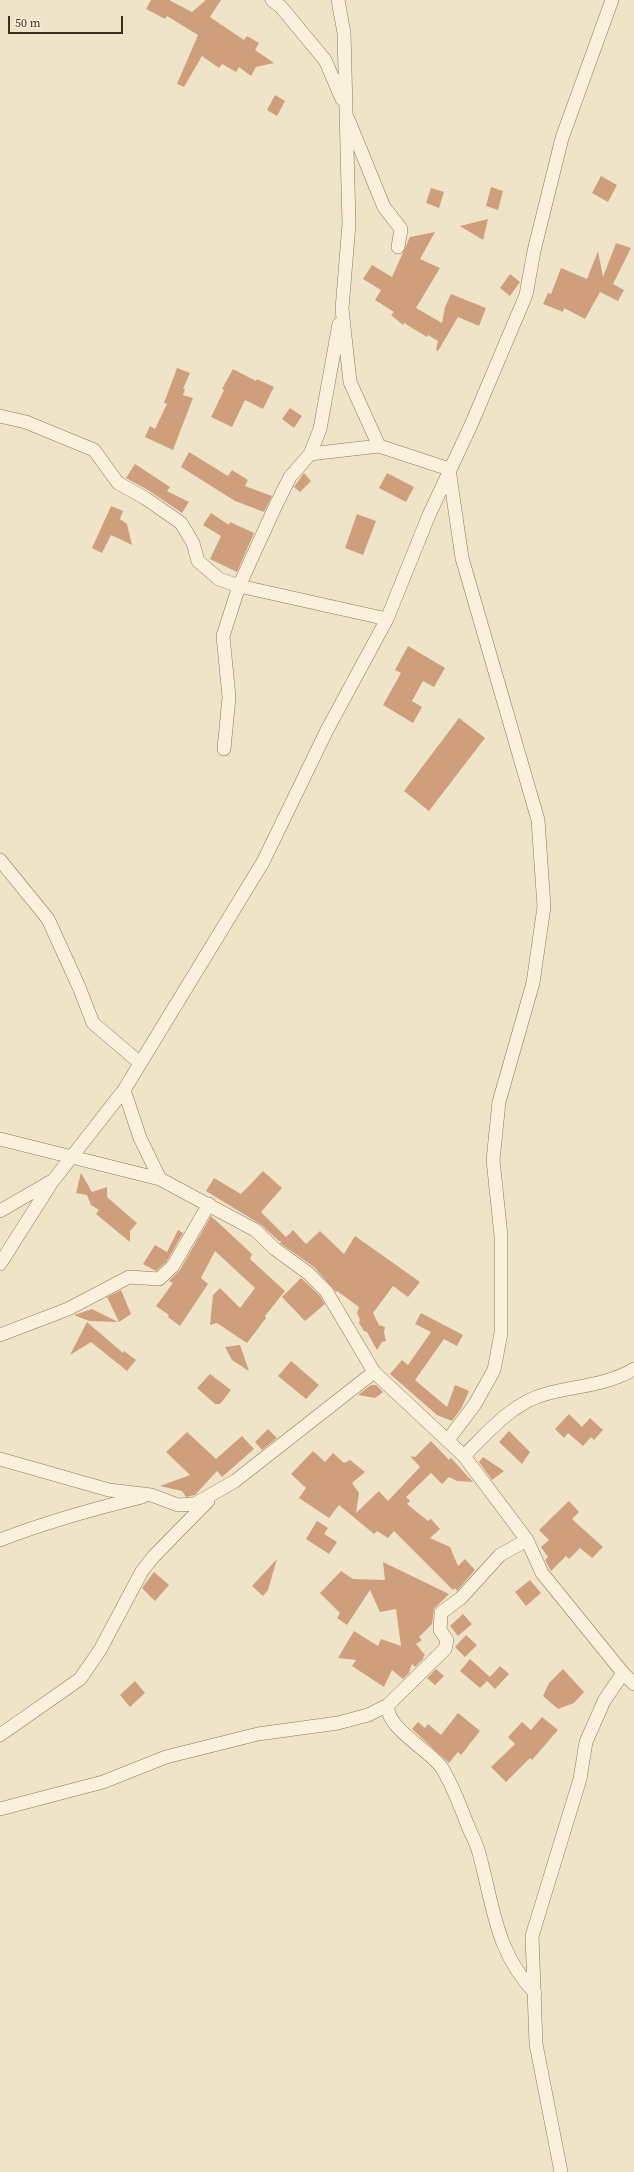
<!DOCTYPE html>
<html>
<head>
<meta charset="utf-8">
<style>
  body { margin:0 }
  #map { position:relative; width:634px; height:2172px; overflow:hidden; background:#f0e4c8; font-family:"Source Serif 4",serif }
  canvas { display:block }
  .scale { position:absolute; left:8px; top:16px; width:115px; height:18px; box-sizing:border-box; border:2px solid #3d2e20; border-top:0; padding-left:5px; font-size:12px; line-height:14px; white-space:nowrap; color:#3d2e20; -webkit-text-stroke:3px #f7eed8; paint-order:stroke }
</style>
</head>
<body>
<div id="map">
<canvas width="634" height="2172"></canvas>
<div class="scale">50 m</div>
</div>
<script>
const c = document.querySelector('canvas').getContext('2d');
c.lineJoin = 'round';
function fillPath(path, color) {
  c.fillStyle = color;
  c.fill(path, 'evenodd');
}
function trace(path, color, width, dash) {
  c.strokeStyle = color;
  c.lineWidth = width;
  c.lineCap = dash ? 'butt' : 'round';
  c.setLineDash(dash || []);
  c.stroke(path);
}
const building = new Path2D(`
  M151 0H169L192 12 206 0H221L210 17 244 40 247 36 259 43 255 50 274 63 256 67 251 76 239 67 236 72 222 64 219 68 202 56 184 87 177 84 198 35 167 16 165 19 146 9Z
  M275 95 285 101 277 116 267 110Z
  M601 176 617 185 608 202 592 193Z
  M491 187 503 191 498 210 486 206Z
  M431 188 444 192 439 208 426 203Z
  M488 219 483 240 460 226Z
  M435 232 420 259 440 268 416 308 442 323 445 307 451 294 486 308 479 326 458 317 438 351 436 350 438 341 428 335 427 337 404 323 403 325 391 315 394 312 375 300 381 290 363 279 372 265 392 277 410 237Z
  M616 243 631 248 613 284 624 290 618 301 600 292 585 319 564 308 563 312 543 304 548 293 551 294 561 268 587 279 598 251 603 277Z
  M510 274 520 282 510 296 500 288Z
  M177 368 190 373 183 389H185L183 395 193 398 173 450 145 437 150 426 155 429 167 404 164 403Z
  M233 369 256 381 257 379 274 387 263 409 245 400 232 427 211 417 224 390 222 389Z
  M290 408 302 416 294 428 282 419Z
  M189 452 228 476 232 470 248 480 245 486 272 496 264 512 235 501 181 467Z
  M135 464 170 487 167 491 189 502 182 513 148 490 126 478Z
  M304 473 311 481 300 492 294 487Z
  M387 473 414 487 406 502 379 488Z
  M111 506 123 511 120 519 127 524 132 545 111 535 102 553 92 548Z
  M211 513 229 525 230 522 254 533 237 572 210 559 221 536 203 525Z
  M357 514 376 521 363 555 345 548Z
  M408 646 445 668 434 687 423 681 412 701 422 707 413 723 383 705 401 673 395 670Z
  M459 718 485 738 429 811 404 791Z
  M263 1171 282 1188 261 1212 286 1237 293 1230 306 1244 320 1231 344 1254 355 1236 420 1282 408 1297 393 1286 373 1313 379 1325 385 1327 384 1332 386 1341 382 1342 377 1350 367 1332 364 1331 359 1323 360 1320 357 1313 359 1307 337 1291 336 1292 314 1267 280 1243 282 1241H279L260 1224 206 1191 214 1178 241 1194Z
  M81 1173 92 1192 107 1187V1197L137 1223 130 1231V1242L96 1214 99 1210 91 1205 87 1195 76 1193Z
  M211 1216 252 1254 250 1259 285 1291 265 1316 266 1318 247 1343 217 1323 210 1325 213 1295 220 1288 240 1308 255 1288 215 1251 201 1278 208 1284 180 1326 168 1317 169 1315 156 1306 173 1283 169 1281 180 1270Z
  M178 1230 183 1233 167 1261 156 1271 143 1264 155 1245 167 1252Z
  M301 1278 320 1296 325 1304 305 1321 282 1297Z
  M121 1290 131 1314 119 1322 107 1297Z
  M92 1309 118 1322 89 1321 74 1315Z
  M421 1313 463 1335 457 1346 444 1339 415 1380 447 1407 455 1385 469 1391 462 1407 452 1421 437 1415 390 1374 402 1360 408 1365 431 1332 415 1324Z
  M87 1322 123 1353 124 1351 136 1360 127 1371 91 1342 70 1355Z
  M240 1345 249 1371 232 1360 225 1347Z
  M291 1361 319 1385 306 1399 278 1376Z
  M210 1374 231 1390 220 1404H215L197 1388Z
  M371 1385H376L383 1392 375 1398 358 1395Z
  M569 1414 582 1427 590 1418 603 1430 594 1440 591 1437 583 1446 568 1433 564 1438 555 1429Z
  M268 1429 277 1438 262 1450 255 1442Z
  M509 1431 530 1452 522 1464 499 1442Z
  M187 1432 216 1459 242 1436 254 1449 222 1477 217 1471 195 1495 186 1497 182 1491 160 1486 190 1475 166 1452Z
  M431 1441 449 1460 451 1458 473 1482 457 1481 449 1477 442 1484 431 1473 406 1497 410 1501 407 1504 428 1521 431 1519 440 1529 430 1538 450 1547 458 1566 465 1559 475 1570 457 1591 455 1588 453 1590 394 1531 388 1538 377 1531 374 1534 339 1505 329 1518 299 1498 306 1488 291 1474 313 1451 325 1462 333 1453 344 1463 350 1460 365 1472 352 1483 359 1493 356 1513 379 1491 388 1501 420 1467 410 1456 415 1457Z
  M483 1457 504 1471 492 1480 479 1462Z
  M569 1501 579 1512 572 1519 603 1547 592 1558 580 1548 569 1559 566 1556 551 1571 545 1560 548 1557 541 1547 549 1540 539 1530Z
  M317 1521 328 1528 324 1534 337 1542 329 1554 306 1539Z
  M277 1559 268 1590 263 1596 252 1586Z
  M383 1562 449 1594 434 1609 432 1624 419 1637 422 1640 416 1644 425 1655 423 1657 424 1658 415 1667 412 1664 409 1673 403 1679 392 1670 384 1687 352 1666 356 1660 338 1658 354 1631 378 1646 381 1639 401 1646 396 1609 380 1612 370 1590 347 1625 337 1618 340 1613 320 1593 341 1571 353 1579 385 1580Z
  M154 1572 169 1585 155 1601 142 1588Z
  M530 1580 541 1593 526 1606 515 1592Z
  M463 1614 472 1624 458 1636 450 1626Z
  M466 1635 477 1645 465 1657 455 1647Z
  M470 1659 490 1677 500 1666 509 1674 495 1689 487 1681 480 1688 460 1671Z
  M436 1669 444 1676 435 1685 427 1678Z
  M563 1669 584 1692 574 1703 558 1709 543 1696 549 1683Z
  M135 1681 145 1693 130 1707 120 1695Z
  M458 1713 480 1731 461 1755 458 1752 449 1763 412 1729 418 1722 425 1728 428 1724 441 1735Z
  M542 1717 558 1730 532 1760 530 1758 506 1782 491 1767 515 1744 508 1737 522 1722 531 1730Z`);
const minor = new Path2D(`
  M272 0 281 7 325 60 342 99
  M338 0 344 33 349 224 342 309 350 382 379 446 449 469 462 558 538 820 544 907 533 983 499 1102 493 1160 501 1236V1333L494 1370 475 1404 448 1440
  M348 119 384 207 401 229 398 247
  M0 416 26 422 94 450 118 483 145 498 181 523 193 543 198 561 219 579 239 586 387 619
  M310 454 379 446
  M224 749 229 697 223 636 239 586 276 505 290 477 310 454 320 429 339 324
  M0 860 48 919 79 987 93 1023 140 1063
  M124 1090 140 1138 160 1179
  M0 1139 160 1179 255 1230 275 1249 308 1273 326 1291 374 1372 464 1456 527 1540 542 1573 623 1673 634 1684
  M0 1211 50 1182
  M0 1264 52 1182 124 1090 263 862 327 730 387 619 429 515 471 425 526 295 534 251 562 138 612 0
  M0 1335 68 1309 129 1277 159 1279 173 1266 209 1204
  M464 1456C487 1433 513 1402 546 1394 575 1386 608 1385 634 1369
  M0 1459 109 1490 151 1495 178 1505 195 1504 235 1481 374 1372
  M0 1540C46 1522 93 1509 142 1497
  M388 1705C385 1728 430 1750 442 1768 453 1786 460 1806 468 1826 472 1836 478 1846 480 1857 494 1909 496 1952 535 1993
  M0 1735 80 1679 100 1650 142 1571 154 1556 208 1501
  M0 1809 103 1782 166 1757 258 1734 338 1723 368 1715 388 1705 445 1649 447 1640 440 1630 441 1613 461 1598 500 1555 527 1540
  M561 2172 536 2044 532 1936 580 1779 586 1742 604 1701 623 1673`);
fillPath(building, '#cf9f7d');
trace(minor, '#8d765c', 14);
trace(minor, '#faf1dc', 13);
</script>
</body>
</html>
